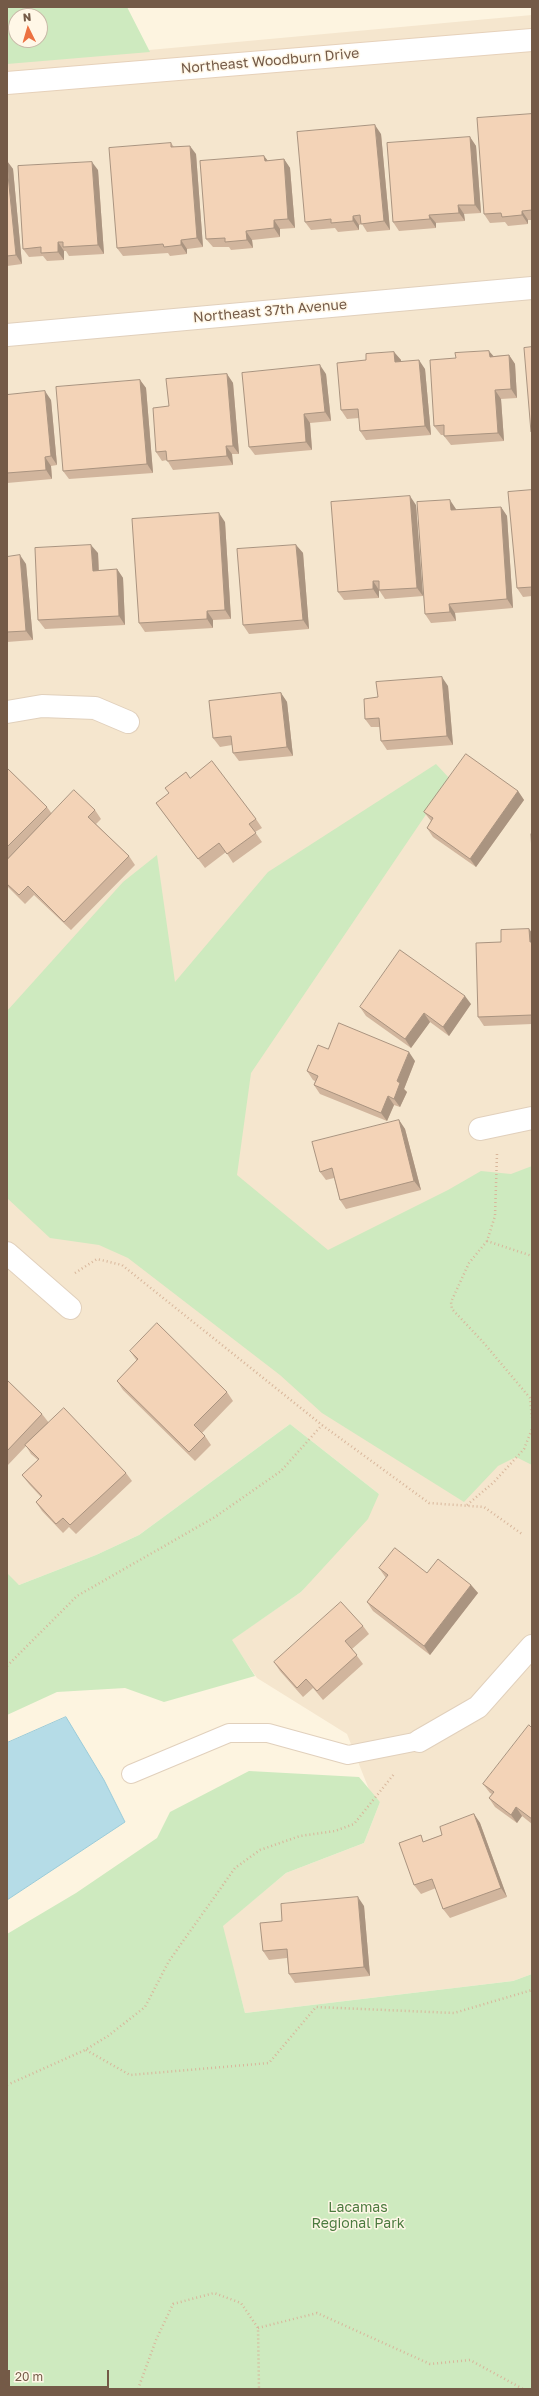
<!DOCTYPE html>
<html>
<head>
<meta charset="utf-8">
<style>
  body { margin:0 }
  #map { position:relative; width:539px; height:2396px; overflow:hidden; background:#fdf4e0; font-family:"Golos Text",sans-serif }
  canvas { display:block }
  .frame { position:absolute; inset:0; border:8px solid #745a47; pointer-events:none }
  .north { position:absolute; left:8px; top:8px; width:40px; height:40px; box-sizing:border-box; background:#fff7e7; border:1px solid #c7b8a7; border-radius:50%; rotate:355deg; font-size:11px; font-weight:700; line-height:16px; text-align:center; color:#745a47 }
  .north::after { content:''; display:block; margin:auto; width:14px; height:18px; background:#ec7141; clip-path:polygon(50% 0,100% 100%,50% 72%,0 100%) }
  .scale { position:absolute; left:8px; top:2370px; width:101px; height:18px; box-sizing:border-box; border:2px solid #745a47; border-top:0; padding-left:5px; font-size:12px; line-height:14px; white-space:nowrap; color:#745a47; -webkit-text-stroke:3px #fff7e7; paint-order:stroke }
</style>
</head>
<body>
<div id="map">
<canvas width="539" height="2396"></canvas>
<div class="frame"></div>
<div class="north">N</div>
<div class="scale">20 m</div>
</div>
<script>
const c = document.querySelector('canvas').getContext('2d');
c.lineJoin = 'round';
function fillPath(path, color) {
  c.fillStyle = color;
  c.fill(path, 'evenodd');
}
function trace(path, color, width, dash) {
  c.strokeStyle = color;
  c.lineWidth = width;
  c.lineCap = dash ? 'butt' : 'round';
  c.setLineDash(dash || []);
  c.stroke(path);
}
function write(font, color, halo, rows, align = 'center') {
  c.font = font + ' "Golos Text",sans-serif';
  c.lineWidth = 3;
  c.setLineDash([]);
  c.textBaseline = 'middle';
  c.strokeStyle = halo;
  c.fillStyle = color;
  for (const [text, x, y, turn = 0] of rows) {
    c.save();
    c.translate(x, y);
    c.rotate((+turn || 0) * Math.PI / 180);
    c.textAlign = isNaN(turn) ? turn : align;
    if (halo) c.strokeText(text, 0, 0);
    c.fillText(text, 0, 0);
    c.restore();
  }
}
const residential = new Path2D(`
  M532 15V1974L513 1981 245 2013 222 1926 286 1873 364 1843 380 1802 370 1792 347 1734 257 1678 231 1640 301 1592 379 1494 290 1424 139 1535 96 1555 19 1585 7 1577V63Z`);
const green = new Path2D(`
  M7 7H127L150 52 7 64ZM16 16H40V40H16Z
  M436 764 450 779 251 1073 237 1175 328 1250 448 1190 481 1171 511 1174 532 1166V1465L516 1457 498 1466 464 1502 322 1413 280 1375 128 1258 99 1245 50 1238 7 1198V1011L123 882 157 855 175 982 268 872Z
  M290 1424 379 1494 368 1519 301 1592 232 1640 255 1676 164 1702 125 1688 57 1692 7 1715V1573L19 1585 96 1555 139 1535Z
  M249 1771 359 1777 380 1802 364 1843 286 1873 223 1926 245 2013 513 1981 532 1974V2389H7V1934L76 1893 157 1838 170 1812Z`);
const water = new Path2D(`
  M66 1717 104 1780 125 1822 7 1900V1743Z`);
const path = new Path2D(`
  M497 1154 495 1216 487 1241 532 1256
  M487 1241 469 1263 451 1302 452 1309 483 1342 530 1398 532 1418
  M75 1273 97 1259 122 1265 322 1425 429 1503 484 1507 522 1534
  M467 1505 494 1482 524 1449 532 1429
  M7 1666 77 1596 215 1517 281 1471 322 1425
  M86 2050 130 2075 269 2063 316 2007 454 2013 532 1990
  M7 2085 85 2050 108 2036 145 2007 169 1961 235 1868 260 1850 300 1836 335 1831 354 1824 394 1774
  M258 2328 317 2313 430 2364 470 2360 523 2389
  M138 2389 156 2340 173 2304 214 2293 241 2303 258 2328 259 2389`);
const lane = new Path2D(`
  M131 1774 229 1733H268L348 1755 419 1741`);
const street = new Path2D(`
  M7 335 532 288
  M7 712 42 706 95 708 128 722
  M480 1129 532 1118
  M7 1253 70 1308
  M419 1741 478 1707 532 1646`);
const secondary = new Path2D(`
  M7 83 532 40`);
const wall = new Path2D(`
  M532 114V220H528V224L508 226 505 222 490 223 484 214Z
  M381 134 390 230 367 232 362 224 359 225V230L338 232 335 228 311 230 305 222Z
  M470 137 476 146 481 213 464 214 465 221 436 223V228L399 231 393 222Z
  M171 143 174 147 196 154 203 247 187 249V254L170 256 168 253 123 256 117 248Z
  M264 156 268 161 284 159 290 168 295 228 280 229V237L252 240 253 248 231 250 229 247H213L206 239Z
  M7 161 13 169 22 264 7 266Z
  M98 170 104 254 69 256 66 251H64V260L47 261 43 256 29 257 23 249Z
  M394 352 401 360V362L425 369 431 435 366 440 360 431 359 418 347 419 341 410 366 360Z
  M509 355 515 364 517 398 501 399 504 441 451 445 444 436V435H441L434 426 494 356Z
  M227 374 233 383 239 454H232L233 465 173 470 167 460 162 461 156 452 169 406Z
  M326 374 331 421 310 423 312 450 255 455 249 447Z
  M140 380 146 388 153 473 69 479 63 471Z
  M7 395 51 400 57 465 51 466 52 479 7 483Z
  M532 490V596L523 597 517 588Z
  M416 505 423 596 385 599 379 590V598L344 600 338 592Z
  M501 507 507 516 513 608 455 613 456 621 431 623 425 614 456 509V510Z
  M225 522 231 619 213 620V628L145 632 139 623Z
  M296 545 303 553 309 629 249 634 243 625Z
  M98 553 99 571 117 569 123 578 125 625 45 629 38 620Z
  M7 557 26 564 33 640 7 642Z
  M448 686 453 745 387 750 381 741 380 727H371L365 719 378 697Z
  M281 693 287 702 293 756 239 761 233 753 232 745 220 747 213 738Z
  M7 768 47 807 52 814 95 810 101 819 96 824 129 856 135 865 71 930 34 895 25 904 7 886Z
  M190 778 256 819 262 828 255 832 262 842 233 863 226 852 205 868 156 803Z
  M518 791 524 800 476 867 433 837 427 828 431 821 424 812Z
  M529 929 532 933V1024L484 1026 478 1017 501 942Z
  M471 1004 449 1036 430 1022 411 1048 366 1016 360 1007Z
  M328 1049 415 1061 404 1089 407 1092 400 1107 394 1105 387 1121 320 1094 314 1085 315 1081 313 1080 307 1071Z
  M399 1120 405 1129 421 1190 346 1209 340 1200 334 1178 326 1180 320 1172Z
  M130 1351 227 1392 233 1401 202 1433 205 1436 211 1445 195 1461 123 1390 117 1381 137 1361Z
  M7 1380 42 1414 49 1423 126 1473 132 1481 76 1534 69 1527 63 1533 42 1511 36 1502 41 1497 29 1484 22 1475 38 1460 31 1454 26 1446 7 1466Z
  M379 1568 427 1573 471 1585 478 1593 430 1655 373 1611 367 1602 386 1578Z
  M363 1626 369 1634 352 1649 363 1664 323 1700 313 1688 303 1697 280 1671 274 1662Z
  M532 1728V1824L522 1816 517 1823 495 1807 489 1798 492 1794 490 1793 483 1784Z
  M474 1814 480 1823 507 1897 450 1918 443 1909 436 1888 421 1894 414 1885 425 1841 442 1835Z
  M364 1906 370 1976 295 1983 289 1974 287 1958 269 1960 263 1951 282 1921Z`);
const shadedWall = new Path2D(`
  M375 125 381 134 390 230 384 221Z
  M470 137 476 146 481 213 475 205Z
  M190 146 196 154 203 247 197 238Z
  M264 156 271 165 265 161Z
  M284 159 290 168 295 228 288 219Z
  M7 161 13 169 22 264 16 255Z
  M92 162 98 170 104 254 98 245Z
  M458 205 464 214 465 221 459 213Z
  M522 211 528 220V224L522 215Z
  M429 215 436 223V228L430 219Z
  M353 216 359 225V230L353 221Z
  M274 220 280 229V237L274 228Z
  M246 231 252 240 253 248 247 240Z
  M181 240 187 249V254L181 245Z
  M58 242 64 251V260L58 252Z
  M489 351 496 359 490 357Z
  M394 352 401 360V371L395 362Z
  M509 355 515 364 517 398 511 389Z
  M419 360 425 369 431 435 425 426Z
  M320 365 326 374 331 421 325 412Z
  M227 374 233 383 239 454 233 446Z
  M140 380 146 388 153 473 147 464Z
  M495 390 501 399 504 441 498 433Z
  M45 391 51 400 57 465 51 456Z
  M304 414 310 423 312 450 306 442Z
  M226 446 232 454 233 465 227 456Z
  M45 457 51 466 52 479 46 470Z
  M410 496 416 505 423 596 417 588Z
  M450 500 456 509 457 519 451 510Z
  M501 507 507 516 513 608 507 599Z
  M219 513 225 522 231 619 225 610Z
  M91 545 98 553 99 580 93 571Z
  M296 545 303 553 309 629 303 620Z
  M20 555 26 564 33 640 26 631Z
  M117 569 123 578 125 625 119 616Z
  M373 581 379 590V598L373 589Z
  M449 604 455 613 456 621 450 612Z
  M207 611 213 620V628L207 619Z
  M442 677 448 686 453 745 447 736Z
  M281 693 287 702 293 756 287 747Z
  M518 791 524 800 476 867 470 859Z
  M529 929 532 933V945L530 942Z
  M465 996 471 1004 449 1036 443 1027Z
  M424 1013 430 1022 411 1048 405 1039Z
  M409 1052 415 1061 404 1089 407 1092 400 1107 394 1099 397 1081Z
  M388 1096 394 1105 387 1121 381 1113Z
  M399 1120 405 1129 421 1190 414 1181Z
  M471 1585 478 1593 430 1655 424 1646Z
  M516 1807 522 1816 517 1823 511 1815Z
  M474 1814 480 1823 507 1897 501 1888Z
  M358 1897 364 1906 370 1976 364 1967Z`);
const building = new Path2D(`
  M532 114V210L522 211V215L502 217 501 213 484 214 477 118Z
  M375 125 384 221 361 224 360 215 353 216V221L331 223V219L305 222 297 132Z
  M470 137 475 205H458L459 213 429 215 430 219 393 222 387 143Z
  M171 143V147L190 146 197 238 181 240V245L164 247 163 244 117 248 109 148Z
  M264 156 265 161 284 159 288 219 274 220V228L246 231 247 240 225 242V238L206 239 200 161Z
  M92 162 98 245 63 247V242H58V252L41 253V247L23 249 18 166Z
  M7 165 16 255 7 256Z
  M532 347V432H531L524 348Z
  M489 351 490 357 509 355 511 389 495 390 498 433 444 436V425L434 426 430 360 456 358 455 353Z
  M394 352 395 362 419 360 425 426 360 431 358 409 341 410 337 363 366 360V354Z
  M320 365 325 412 304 414 306 442 249 447 242 373Z
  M227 374 233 446H226L227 456 167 461 166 451 156 452 153 408 169 406 166 379Z
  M140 380 147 464 63 471 56 387Z
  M45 391 51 456 45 457 46 470 7 473V395Z
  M532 490V587L517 588 508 492Z
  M410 496 417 588 379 590V581H373V589L338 592 331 502Z
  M450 500 451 510 501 507 507 599 449 604 450 612 425 614 417 502Z
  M219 513 225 610 207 611V619L139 623 132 519Z
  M91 545 93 571 117 569 119 616 38 620 35 548Z
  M296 545 303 620 243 625 237 549Z
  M20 555 26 631 7 632V557Z
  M442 677 447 736 381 741 379 718 365 719 364 699 378 697 376 682Z
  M281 693 287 747 233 753 231 736 213 738 209 701Z
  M466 754 518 791 470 859 427 828 433 818 424 812Z
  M212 761 256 819 249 824 256 833 227 854 219 843 198 859 156 803 169 793 165 788 186 772 190 778Z
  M7 768 47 807 7 847Z
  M74 790 95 810 88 817 129 856 64 922 28 886 19 895 7 884V860Z
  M532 833V853L531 834Z
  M529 929 530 942H532V1015L478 1017 476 943 501 942V930Z
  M400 950 465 996 443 1027 424 1013 405 1039 360 1007Z
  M339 1023 409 1052 397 1081 400 1083 394 1099 388 1096 381 1113 314 1085 318 1076 307 1071 318 1045 328 1049Z
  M399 1120 414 1181 340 1200 332 1168 320 1172 312 1142Z
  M157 1323 227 1392 194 1425 205 1436 189 1452 117 1381 138 1359 130 1351Z
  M7 1380 42 1414 7 1451Z
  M64 1408 126 1473 70 1525 63 1518 56 1524 36 1502 42 1496 22 1475 39 1459 25 1445Z
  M395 1548 427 1573 438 1559 471 1585 424 1646 367 1602 388 1575 379 1568Z
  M341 1602 363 1626 345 1641 357 1655 317 1691 306 1679 297 1688 274 1662Z
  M529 1725 532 1728V1819L516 1807 511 1815 489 1798 494 1792 483 1784Z
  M474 1814 501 1888 443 1909 432 1879 414 1885 399 1843 421 1835 423 1842 442 1835 440 1827Z
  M358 1897 364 1967 289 1974 287 1949 263 1951 260 1923 282 1921 281 1904Z`);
const streetNames = [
  ["Northeast Woodburn Drive",270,61,-5],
  ["Northeast 37th Avenue",270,311,-5]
];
const parkNames = [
  ["Lacamas",358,2208],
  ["Regional Park",358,2224]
];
fillPath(residential, '#f5e6ce');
fillPath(green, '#ceeabf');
fillPath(water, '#b5dce7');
trace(water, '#9acbd9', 1);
trace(lane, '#e1d0bc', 20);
trace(street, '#e1d0bc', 24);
trace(secondary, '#e6d1ba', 24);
trace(path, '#d8b69b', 2.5, [1, 3]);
trace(lane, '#fff', 18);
trace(street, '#fff', 22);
trace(secondary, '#fff', 22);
fillPath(wall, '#d1b59d');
fillPath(shadedWall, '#aa9480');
fillPath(building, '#f3d3b7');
trace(building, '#aa9480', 1);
write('14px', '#745a47', '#fff7e7', streetNames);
write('14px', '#4c7b3f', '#fff7e7', parkNames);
</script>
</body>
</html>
